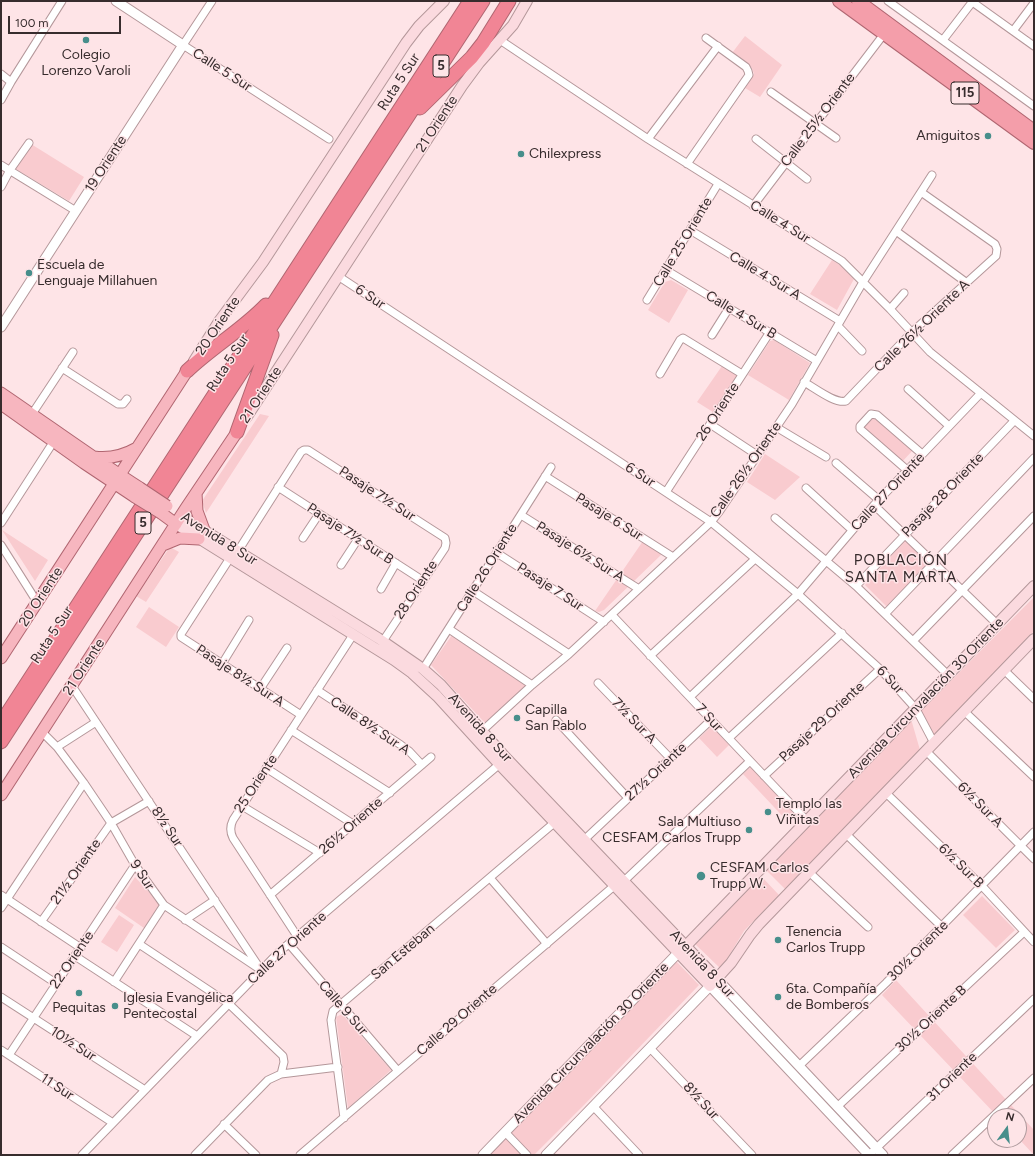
<!DOCTYPE html>
<html>
<head>
<meta charset="utf-8">
<style>
  body { margin:0 }
  #map { position:relative; width:1035px; height:1156px; overflow:hidden; background:#fee4e7; font-family:Figtree,sans-serif }
  canvas { display:block }
  .frame { position:absolute; inset:0; border:2px solid #372c2d; pointer-events:none }
  .north { position:absolute; left:987px; top:1108px; width:40px; height:40px; box-sizing:border-box; background:#fee4e7; border:1px solid #ae9a9d; border-radius:50%; rotate:15deg; font-size:11px; font-weight:700; line-height:16px; text-align:center; color:#372c2d }
  .north::after { content:''; display:block; margin:auto; width:14px; height:18px; background:#478e8b; clip-path:polygon(50% 0,100% 100%,50% 72%,0 100%) }
  .scale { position:absolute; left:8px; top:16px; width:113px; height:18px; box-sizing:border-box; border:2px solid #372c2d; border-top:0; padding-left:5px; font-size:12px; line-height:14px; white-space:nowrap; color:#372c2d; -webkit-text-stroke:3px #fee4e7; paint-order:stroke }
</style>
</head>
<body>
<div id="map">
<canvas width="1035" height="1156"></canvas>
<div class="frame"></div>
<div class="north">N</div>
<div class="scale">100 m</div>
</div>
<script>
const c = document.querySelector('canvas').getContext('2d');
c.lineJoin = 'round';
function fillPath(path, color) {
  c.fillStyle = color;
  c.fill(path, 'evenodd');
}
function trace(path, color, width, dash) {
  c.strokeStyle = color;
  c.lineWidth = width;
  c.lineCap = dash ? 'butt' : 'round';
  c.setLineDash(dash || []);
  c.stroke(path);
}
function write(font, color, halo, rows, align = 'center') {
  c.font = font + ' Figtree,sans-serif';
  c.lineWidth = 3;
  c.setLineDash([]);
  c.textBaseline = 'middle';
  c.strokeStyle = halo;
  c.fillStyle = color;
  for (const [text, x, y, turn = 0] of rows) {
    c.save();
    c.translate(x, y);
    c.rotate((+turn || 0) * Math.PI / 180);
    c.textAlign = isNaN(turn) ? turn : align;
    if (halo) c.strokeText(text, 0, 0);
    c.fillText(text, 0, 0);
    c.restore();
  }
}
const green = new Path2D(`
  M745 36 782 65 760 97 745 88 754 74 752 68 732 53Z
  M31 144 84 177 69 201 14 168Z
  M832 260 840 265 854 279 837 310 810 294Z
  M671 280 688 290 669 323 648 310 665 282Z
  M774 340 810 363 789 400 748 375 770 341Z
  M722 366 737 375 713 412 697 402Z
  M872 413 913 450 901 463 860 426Z
  M260 414 269 416 206 513 202 501Z
  M765 454 800 477 775 500 747 482Z
  M2 530 48 560 35 581Z
  M905 540 929 563 887 607 865 585Z
  M643 541 661 551 662 554 604 610 599 612 595 611Z
  M170 547 179 552 146 602 136 596Z
  M1034 597V631L934 736 921 711Z
  M149 607 179 627 166 647 136 627Z
  M452 635 526 685 485 723 431 665Z
  M911 719 920 750 787 891 766 870Z
  M712 726 729 745 717 757 699 738Z
  M753 765 798 815 789 823 743 774Z
  M761 876 779 895 744 931 721 969 695 944Z
  M135 877 160 904 144 928 115 908Z
  M982 896 1015 930 996 948 963 915Z
  M119 915 134 925 117 952 101 942Z
  M676 961 699 985 584 1105 534 1155H488Z
  M896 980 1034 1130V1155L1019 1139V1116H997L882 995Z
  M342 1014 391 1070 348 1108 336 1017Z`);
const minor = new Path2D(`
  M212 1 183 45 329 139
  M888 1 1034 106
  M971 1 1034 46
  M1013 31 1034 3
  M500 40 648 139 842 261 890 309 930 352 1034 436
  M943 40 973 1
  M1 74 11 82
  M771 92 836 138
  M1 100 11 82 62 1
  M648 139 718 46
  M756 139 807 179
  M687 164 749 75 748 71 746 67 706 38
  M1 165 76 211
  M1 187 10 170 29 143
  M753 206 884 34
  M690 230 840 321
  M896 231 967 283
  M666 270 817 361
  M338 276 711 522 798 594 880 669 916 709 934 743
  M647 300 718 184
  M890 309 904 293
  M838 326 862 351
  M712 335 729 308
  M62 368 118 404H123L127 399
  M660 374 680 340 683 338 742 374
  M804 382C815 388 835 404 846 401L912 332 996 256 997 249 995 244 921 192
  M908 389 949 426
  M32 414 73 352
  M710 424 757 455
  M776 427 826 457
  M836 463 879 500
  M907 470 860 429V426L871 414 877 415 922 454
  M545 476 673 557
  M278 487 422 580
  M806 488 852 530
  M666 492 770 332
  M874 505 997 624
  M521 515 639 589
  M775 518 856 586 948 675
  M1 523 54 441
  M303 538 319 514
  M1 545 37 602
  M238 551 301 452 304 450H308L445 538 446 543 445 548 383 641
  M497 553 604 622
  M230 558 181 634V637L301 715
  M341 565 358 539
  M856 586 1014 421
  M381 589 396 563
  M473 591 569 654
  M885 614 1034 458
  M612 615 807 821
  M449 629 532 685
  M913 641 1034 516
  M650 656 755 559
  M222 664 249 620
  M423 669 551 467
  M1004 670 1034 699
  M598 683 670 758
  M72 686 261 970
  M260 689 287 648
  M317 690 401 745 409 751 422 765
  M690 697 798 594 874 505 981 393
  M964 711 1034 777
  M556 720 628 798
  M291 730 390 793
  M482 731 532 685 569 654 711 522 719 512 792 404 863 282 932 175
  M42 732 57 747 84 783 111 823 135 865 164 905 258 968
  M729 738 842 633
  M57 747 96 722
  M926 751 1034 859
  M266 768 353 824
  M764 776 880 669
  M886 793 982 886 1034 942
  M242 806 320 853
  M846 834 942 927
  M584 840 711 720
  M809 872 868 927
  M490 878 547 944
  M624 881 750 761
  M1 895 81 948
  M270 895 431 757
  M1 908 84 783
  M185 920 215 900
  M41 922 111 823 149 801
  M297 936 233 838C230 832 230 826 233 820L353 635
  M139 944 228 1003 283 1056 284 1062 281 1074
  M289 944 398 1071
  M1 947 57 984
  M75 956 197 1036
  M114 982 164 905
  M1 997 145 1090
  M650 1048 752 1155
  M1 1050 113 1123
  M9 1055 135 865
  M799 1066 886 983 1034 832
  M593 1106 639 1155
  M837 1107 1024 932
  M344 1118 331 1020 333 1011 554 823
  M224 1124 256 1155
  M505 1132 527 1155
  M82 1155 279 952 502 762
  M195 1155 268 1080 281 1074 338 1067
  M300 1155 614 886
  M869 1155 1034 999
  M952 1155 1034 1078`);
const tertiary = new Path2D(`
  M1 327 183 45 116 1
  M717 979 883 1155
  M483 1155 677 954
  M546 1155 710 986 869 1155`);
const secondary = new Path2D(`
  M194 361 220 320 263 262 406 43 419 26 444 1
  M246 418 462 86 479 63 513 25 527 1
  M181 516 378 638 423 669 441 685 506 758 717 979
  M176 524 394 660 412 673 437 696 499 764 710 986 731 963 750 935 759 924 1034 639
  M681 951 1034 586`);
const primary = new Path2D(`
  M1 393C48 425 93 458 140 488
  M1 404 84 463 135 497
  M94 457C109 459 123 456 137 448
  M196 493 197 511 204 530
  M161 513 176 524
  M163 545 180 538 199 539
  M1 658 187 371
  M1 795 186 508 237 432`);
const trunk = new Path2D(`
  M839 1 1034 143
  M858 1 1034 131`);
const motorway = new Path2D(`
  M420 108 472 57 483 43 509 1
  M187 371C212 347 242 330 266 305
  M237 432 272 335
  M1 723 470 1
  M1 742 483 1`);
const primaryBridge = new Path2D(`
  M140 488 167 506
  M135 497 161 513`);
const markers = [
  [86,40,4,"#478e8b"],
  [988,136,4,"#478e8b"],
  [521,154,4,"#478e8b"],
  [29,273,4,"#478e8b"],
  [517,718,4,"#478e8b"],
  [768,812,4,"#478e8b"],
  [749,830,4,"#478e8b"],
  [701,876,5,"#478e8b"],
  [778,940,4,"#478e8b"],
  [79,993,4,"#478e8b"],
  [778,997,4,"#478e8b"],
  [115,1006,4,"#478e8b"]
];
const shields = [
  [441,66,16],
  [965,93,28],
  [143,523,16]
];
const shieldNames = [
  ["5",441,66],
  ["115",965,93],
  ["5",143,523]
];
const poiNames = [
  ["Colegio",86,55,"center"],
  ["Lorenzo Varoli",86,71,"center"],
  ["Amiguitos",980,136,"right"],
  ["Chilexpress",529,154],
  ["Escuela de",37,265],
  ["Lenguaje Millahuen",37,281],
  ["Capilla",525,710],
  ["San Pablo",525,726],
  ["Templo las",776,804],
  ["Viñitas",776,820],
  ["Sala Multiuso",741,822,"right"],
  ["CESFAM Carlos Trupp",741,838,"right"],
  ["CESFAM Carlos",710,868],
  ["Trupp W.",710,884],
  ["Tenencia",786,932],
  ["Carlos Trupp",786,948],
  ["6ta. Compañía",786,989],
  ["de Bomberos",786,1005],
  ["Iglesia Evangélica",123,998],
  ["Pentecostal",123,1014],
  ["Pequitas",79,1008,"center"]
];
const streetNames = [
  ["Calle 5 Sur",222,70,33],
  ["Ruta 5 Sur",399,82,-57],
  ["Calle 25½ Oriente",818,120,-53],
  ["21 Oriente",437,124,-57],
  ["19 Oriente",106,164,-57],
  ["Calle 4 Sur",780,222,32],
  ["Calle 25 Oriente",683,242,-59],
  ["Calle 4 Sur A",765,276,31],
  ["6 Sur",370,297,33],
  ["Calle 4 Sur B",741,315,31],
  ["20 Oriente",218,326,-56],
  ["Calle 26½ Oriente A",922,326,-44],
  ["Ruta 5 Sur",228,363,-57],
  ["21 Oriente",261,395,-57],
  ["26 Oriente",718,412,-57],
  ["Calle 26½ Oriente",746,470,-55],
  ["6 Sur",640,475,33],
  ["Calle 27 Oriente",888,492,-47],
  ["Pasaje 7½ Sur",377,494,33],
  ["Pasaje 28 Oriente",943,495,-46],
  ["Pasaje 6 Sur",609,517,32],
  ["Pasaje 7½ Sur B",350,534,33],
  ["Avenida 8 Sur",219,539,32],
  ["Pasaje 6½ Sur A",580,552,32],
  ["Calle 26 Oriente",487,568,-58],
  ["Pasaje 7 Sur",550,587,33],
  ["28 Oriente",416,590,-57],
  ["20 Oriente",41,597,-57],
  ["Ruta 5 Sur",52,635,-57],
  ["21 Oriente",84,667,-57],
  ["Pasaje 8½ Sur A",240,676,33],
  ["6 Sur",890,680,47],
  ["Avenida Circunvalación 30 Oriente",926,698,-46],
  ["7 Sur",709,718,47],
  ["7½ Sur A",634,721,46],
  ["Pasaje 29 Oriente",822,722,-43],
  ["Calle 8½ Sur A",370,726,34],
  ["Avenida 8 Sur",480,728,48],
  ["27½ Oriente",656,772,-43],
  ["25 Oriente",256,784,-57],
  ["6½ Sur A",980,805,45],
  ["26½ Oriente",351,826,-41],
  ["8½ Sur",167,827,56],
  ["6½ Sur B",961,866,44],
  ["21½ Oriente",76,872,-55],
  ["9 Sur",142,875,57],
  ["Calle 27 Oriente",287,948,-42],
  ["30½ Oriente",918,951,-45],
  ["San Esteban",403,952,-40],
  ["22 Oriente",72,960,-56],
  ["Avenida 8 Sur",702,964,47],
  ["Calle 9 Sur",343,1008,49],
  ["30½ Oriente B",931,1019,-43],
  ["Calle 29 Oriente",457,1020,-41],
  ["Avenida Circunvalación 30 Oriente",591,1043,-46],
  ["10½ Sur",73,1044,33],
  ["31 Oriente",952,1077,-44],
  ["11 Sur",57,1087,33],
  ["8½ Sur",701,1101,47]
];
const neighbourhoodNames = [
  ["POBLACIÓN",901,561],
  ["SANTA MARTA",901,578]
];
fillPath(green, '#f9cbcf');
trace(minor, '#b4979a', 9);
trace(tertiary, '#b4979a', 11);
trace(secondary, '#b4979a', 12);
trace(primary, '#b06671', 13);
trace(trunk, '#b06671', 14);
trace(motorway, '#b06671', 15);
trace(minor, '#fff', 7);
trace(tertiary, '#fff', 9);
trace(secondary, '#fbdadf', 10);
trace(primary, '#f7b6bf', 11);
trace(trunk, '#f49eaa', 12);
trace(motorway, '#f18595', 13);
trace(primaryBridge, '#b06671', 13, []);
trace(primaryBridge, '#f7b6bf', 11);
for (const [x, y, r, color] of markers) {
  const dot = new Path2D();
  dot.arc(x, y, r, 0, 2 * Math.PI);
  c.fillStyle = color;
  c.fill(dot);
  trace(dot, '#fee4e7', 1.5);
}
for (const [x, y, w] of shields) {
  const box = new Path2D();
  box.roundRect(x - w / 2, y - 11, w, 22, 3);
  c.fillStyle = '#fee4e7';
  c.fill(box);
  trace(box, '#372c2d', 1);
}
write('bold 13px', '#372c2d', null, shieldNames);
write('14px', '#372c2d', '#fee4e7', poiNames, 'left');
write('14px', '#372c2d', '#fee4e7', streetNames);
c.letterSpacing = '1px';
write('15px', '#372c2d', '#fee4e7', neighbourhoodNames);
c.letterSpacing = '0px';
</script>
</body>
</html>
